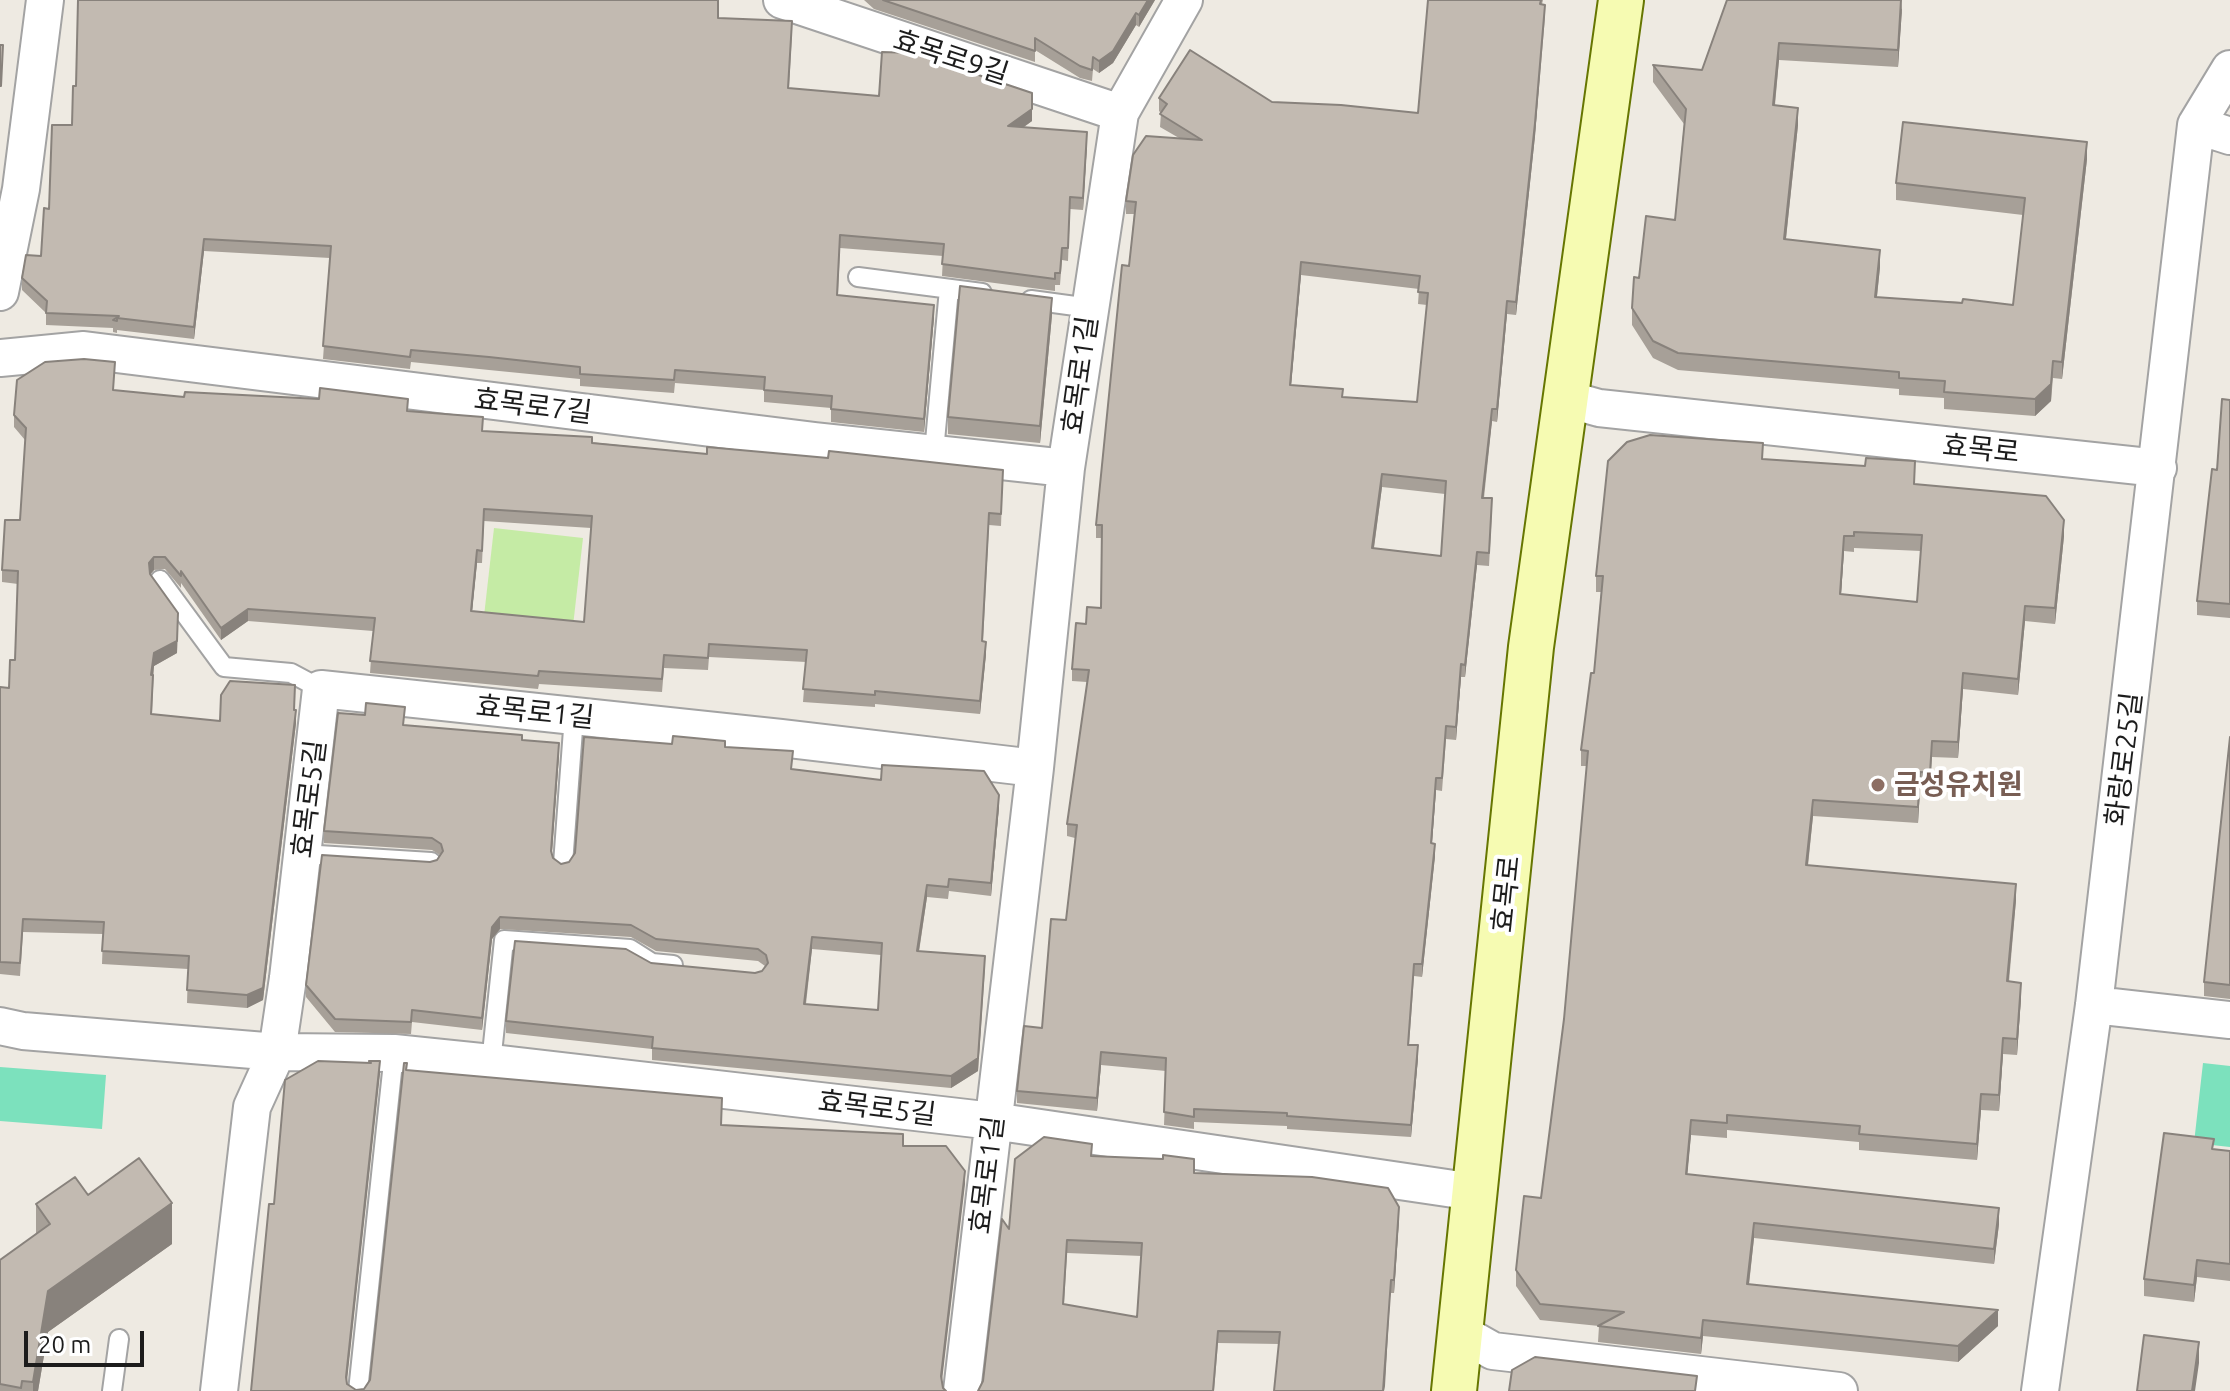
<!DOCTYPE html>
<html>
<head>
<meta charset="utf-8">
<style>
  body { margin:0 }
  #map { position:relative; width:2230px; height:1391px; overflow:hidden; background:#eeeae2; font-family:Ubuntu,sans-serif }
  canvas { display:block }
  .scale { position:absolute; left:24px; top:1331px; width:120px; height:36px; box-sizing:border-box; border:4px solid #1c1c1c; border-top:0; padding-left:10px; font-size:24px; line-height:28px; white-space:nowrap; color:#1c1c1c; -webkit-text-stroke:6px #fff; paint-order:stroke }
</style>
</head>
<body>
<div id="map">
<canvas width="2230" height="1391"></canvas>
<div class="scale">20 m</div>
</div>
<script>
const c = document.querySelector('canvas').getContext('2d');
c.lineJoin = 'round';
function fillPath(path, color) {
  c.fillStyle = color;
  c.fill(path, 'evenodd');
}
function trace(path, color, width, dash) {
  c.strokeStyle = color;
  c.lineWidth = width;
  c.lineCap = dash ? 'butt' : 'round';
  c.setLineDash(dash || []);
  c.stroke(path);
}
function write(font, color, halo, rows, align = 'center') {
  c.font = font + ' Ubuntu,"Noto Sans KR",sans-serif';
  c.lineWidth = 8;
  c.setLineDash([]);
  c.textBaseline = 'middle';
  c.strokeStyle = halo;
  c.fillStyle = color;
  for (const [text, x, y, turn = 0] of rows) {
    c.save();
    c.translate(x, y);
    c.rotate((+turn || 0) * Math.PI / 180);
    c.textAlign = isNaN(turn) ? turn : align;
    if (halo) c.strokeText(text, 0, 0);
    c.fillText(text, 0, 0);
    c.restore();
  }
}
const grass = new Path2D(`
  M494 528 583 538 573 626 484 616Z`);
const pitch = new Path2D(`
  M2203 1063 2230 1066V1147L2194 1143Z
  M0 1067 106 1075 102 1129 0 1121Z`);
const lane = new Path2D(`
  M858 277 982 293
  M1031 300 1090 308
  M934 452 949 289
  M160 580 224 667 291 673 321 689
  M302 854 431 862
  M563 864 574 716
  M491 1063 504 940 630 949 652 963 673 965
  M112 1391 119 1339
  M358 1391 394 1053`);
const street = new Path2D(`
  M782 0 1120 113
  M2196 125 2230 136
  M0 292 21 189 45 0
  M0 358 84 350 815 441 1066 468
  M1567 399 1599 408 2158 468
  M2094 1005 2230 1020
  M0 1026 23 1031 277 1052 394 1053 491 1063 993 1121 1474 1192
  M1461 1333 1493 1351 1839 1391
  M219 1391 252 1107 277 1052 288 978 321 689 781 738 1035 768
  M962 1391 1035 768 1066 468 1120 113 1184 0
  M2040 1391 2094 1005 2196 125 2230 69`);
const secondary = new Path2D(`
  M1454 1391 1531 647 1621 0`);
const wall = new Path2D(`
  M864 0H1155L1139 27 1136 25 1113 63 1099 73 1093 69 1092 81 1080 78 1035 50V62L874 9Z
  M1428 0H1543L1542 4 1545 17 1535 136 1516 315 1507 314 1497 422 1492 421 1484 498 1492 511 1489 566 1477 565 1465 677H1461L1456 740 1446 739 1442 791 1436 790 1432 843 1435 856 1422 977 1414 976 1409 1045 1418 1058 1411 1137 1287 1129V1126L1194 1122V1129L1164 1125 1166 1071 1101 1065 1097 1111 1017 1103V1091L1042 1028 1066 920 1075 838 1067 836V824L1087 682 1072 681V669L1086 624 1101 608 1102 538H1096V525L1129 266 1134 214H1126V201L1179 138 1160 127 1161 113 1159 111V98L1272 102 1418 113ZM1301 275 1419 289 1418 304 1427 305 1417 402 1343 397 1291 385ZM1382 487 1445 494 1441 556 1374 548Z
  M1727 0 1902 9 1898 67 1779 60 1775 105 1798 125 1786 239 1880 267 1877 297 2013 305 2023 215 1896 200V183L2087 159 2062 379 2053 378 2051 401 2035 416 1944 409V398L1899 395V389L1678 370 1653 358 1632 325V308L1639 278 1675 220 1684 124 1653 82V65L1702 70Z
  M718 18 792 34 789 88 1032 121 1024 127 1087 144 1083 210 1070 209 1068 261 1062 260 1060 285H1055V291L942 276 943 256 840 248 838 295 934 317 924 432 831 422V408L764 402V390L675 383 674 393 580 386V379L489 370 411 362 410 369 323 359 330 258 204 251 194 339 117 330V333L113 332V328L46 325V313L22 290V278L41 256 49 209 72 125 76 86Z
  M1052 315 1040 443 948 434V417Z
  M114 390 184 397 408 411 483 431 707 454 828 458 1003 470 1001 526 989 525 983 641 986 654 980 714 875 704V707L803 702 806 662 709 657 708 670 664 668 662 692 539 684 538 689 370 673 373 631 248 621 221 640 181 583V588L165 569 154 570 150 574 178 625 177 653 154 666 152 714 220 721 295 710 296 723 263 1000 247 1008 187 1003 188 969 102 964 103 934 23 932 20 976 0 974V687L9 688 15 660 18 584 2 582V570L20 520 25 440 14 427V415ZM484 521 591 528 584 622 472 611 477 563H482Z
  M2230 400V618L2197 615V601L2217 470Z
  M1763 460 1915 484 2064 536 2055 624 2025 621 2018 695 1963 689 1958 758 1932 757 1930 789 1920 788 1918 823 1813 816 1808 866 2016 900 2009 982 2021 998 2017 1055 2003 1054 1999 1111 1981 1110 1977 1160 1859 1150V1142L1727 1130V1138L1691 1135 1687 1174 1999 1224 1994 1264 1754 1238 1749 1285 1998 1326 1958 1362 1703 1336 1701 1354 1598 1342 1599 1326 1540 1320 1516 1286V1270L1541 1198 1564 1019 1587 766H1581V750L1594 673 1601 592H1596V576ZM1854 548 1921 551 1917 602 1841 594 1844 551 1854 552Z
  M365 715 404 725 522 740 559 755 552 854 553 858 561 864 569 862 672 744 725 747 792 769 999 807 991 896 949 891 948 899 927 897 919 952 985 968 978 1071 951 1088 652 1060V1049L506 1033V1021L651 963 755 973 762 971 765 966 758 961 656 951 631 937 500 929 492 939 482 1030 412 1022 411 1034 335 1032 306 997V985L430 862 437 860 440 855 432 850 324 843V831ZM812 949 881 955 878 1010 806 1004Z
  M2230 737V999L2204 996V982Z
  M2214 1149 2230 1151V1281L2197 1277 2194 1302 2144 1296V1279Z
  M1092 1156 1194 1173 1399 1219 1394 1293H1391L1279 1344 1218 1343 1214 1391H978L983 1381 1009 1229ZM1067 1253 1142 1256 1137 1317 1064 1304Z
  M88 1195 172 1244 48 1332 38 1391H0V1260L36 1234V1204Z`);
const shadedWall = new Path2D(`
  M1148 0H1155L1139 27V15Z
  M1902 0V9L1898 67V50Z
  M1545 5 1535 136 1516 315V302Z
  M1136 13V25L1113 63 1099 73V61Z
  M1779 43V60L1773 122V105Z
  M1032 93V121L1008 138V126Z
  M1798 108V125L1784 256V239Z
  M1087 132V144L1083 210V198Z
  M2087 142V159L2062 379V362Z
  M204 239V251L194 339V327Z
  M1880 250V267L1875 314V297Z
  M1301 262V275L1290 398V385Z
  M1052 298V315L1040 443V426Z
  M1507 301V314L1497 422V409Z
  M934 305V317L924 432V419Z
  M2053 361 2051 401 2035 416V399Z
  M1492 409V421L1482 510V498Z
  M1382 474V487L1372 561V548Z
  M2064 520V536L2055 624V608Z
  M1844 536V551L1840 610V594Z
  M477 550V563L471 623V611Z
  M1477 552V565L1465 677V665Z
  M154 557V570L149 576V563Z
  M2025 606V621L2018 695V679Z
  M248 609V621L221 640V628Z
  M178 613 177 653 154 666 151 688V675L154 653Z
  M986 642V654L980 714V701Z
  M1461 664V677L1456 740V727Z
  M1963 673V689L1958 758V742Z
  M296 710V723L263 1000 247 1008V995Z
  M559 743V755L551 863V851Z
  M1920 772V788L1918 823V807Z
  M1436 778V790L1431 856V843Z
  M999 795V807L991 896V883Z
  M1813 800V816L1806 881V865Z
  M1435 844V856L1422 977V964Z
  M2016 884V900L2007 997V981Z
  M927 885V897L917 963V951Z
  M500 917V929L492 939 482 1030V1018L492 927Z
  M812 937V949L804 1016V1004Z
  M985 956 978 1071 951 1088V1076Z
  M2021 983V998L2017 1055V1039Z
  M2003 1038V1054L1999 1111V1095Z
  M1418 1045V1058L1411 1137V1125Z
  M1101 1052V1065L1097 1111V1098Z
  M380 1061V1074L346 1390V1377Z
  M1981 1094V1110L1977 1160V1144Z
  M1691 1120V1135L1686 1190V1174Z
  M965 1171V1184L941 1389V1376Z
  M172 1203V1244L48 1332 38 1391H33V1382L48 1291Z
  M1399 1207V1219L1394 1293V1280Z
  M1999 1208V1224L1994 1264V1249Z
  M1754 1223V1238L1747 1300V1284Z
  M2197 1260V1277L2194 1302V1285Z
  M1391 1280 1385 1386 1384 1391H1383Z
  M1998 1310V1326L1958 1362V1346Z
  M1703 1320V1336L1701 1354V1338Z
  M2199 1342V1363L2195 1391H2192Z`);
const building = new Path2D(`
  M78 0H718V18L792 21 788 88 879 96 882 52 913 53 1032 93V109L1008 126 1087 132 1083 198 1070 197 1068 248H1062L1060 273H1055V279L942 264 944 244 840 235 837 295 934 305 924 419 831 409 832 396 764 390 765 377 675 370 674 380 580 374V367L489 357 411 350 410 357 323 346 331 246 204 239 194 327 117 318V321L113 320 119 316 46 313 47 301 22 278 26 255 41 256 44 208 49 209 52 125H72L73 86H76Z
  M883 0H1148L1139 15 1136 13 1113 51 1099 61 1093 57 1092 70 1080 66 1035 38V51Z
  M1428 0H1541L1540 4 1545 5 1535 123 1516 302 1507 301 1497 409H1492L1482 498H1492L1489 553 1477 552 1465 665 1461 664 1456 727 1446 726 1442 778H1436L1431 843 1435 844 1422 964H1414L1408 1045H1418L1411 1125 1287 1116V1113L1194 1109V1117L1164 1112 1166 1058 1101 1052 1097 1098 1017 1091 1024 1026 1042 1028 1051 919 1066 920 1077 825 1067 824 1089 670 1072 669 1076 623 1086 624 1087 607 1101 608 1102 525H1096L1122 265 1129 266 1136 202 1126 201 1133 155 1146 136 1202 140 1160 114 1167 104 1159 98 1190 50 1272 102 1341 105 1418 113ZM1301 262 1420 276 1418 292 1428 293 1417 402 1342 397 1343 389 1290 385ZM1382 474 1446 481 1441 556 1372 548Z
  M1727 0H1901L1898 50 1779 43 1773 105 1798 108 1784 239 1880 250 1875 297 1962 303 1963 299 2013 305 2025 198 1896 183 1903 122 2087 142 2062 362 2053 361 2051 384 2035 399 1944 392 1945 381 1899 378V372L1678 353 1653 341 1632 308 1634 277 1639 278 1646 216 1675 220 1686 109 1653 65 1702 70Z
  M0 45H3L1 86H0Z
  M960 286 1052 298 1040 426 948 417Z
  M84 359 115 362 113 390 184 397 185 392 319 399 320 388 408 399 407 411 483 417 482 431 592 437V443L707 454V447L828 458 829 451 1003 470 1001 514 989 513 982 641 986 642 980 701 875 691V695L803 689 807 650 709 644 708 658 664 655 662 679 539 671 538 676 370 661 375 618 248 609 221 628 181 571V576L165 557H154L149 563 150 574 178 613 177 641 154 653 151 675H153L151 714 220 721 221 695 230 681 295 685 294 710H296L263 988 247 995 187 990 189 956 102 951 104 922 23 919 20 963 0 962V687L9 688 10 660H15L18 571 2 570 5 520H20L26 428 14 415 17 380 45 362ZM484 509 592 516 584 622 471 611 477 550 482 551Z
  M2222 399 2230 400V604L2197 601 2212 469 2217 470Z
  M1650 435 1763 443 1762 459 1865 466 1866 458 1915 461 1914 484 2046 496 2064 520 2055 608 2025 606 2018 679 1963 673 1958 742 1932 741 1930 773 1920 772 1918 807 1813 800 1806 865 2016 884 2007 981 2021 983 2017 1039 2003 1038 1999 1095 1981 1094 1977 1144 1859 1134 1860 1126 1727 1115V1123L1691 1120 1686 1174 1999 1208 1994 1249 1754 1223 1747 1284 1998 1310 1958 1346 1703 1320 1701 1338 1598 1326 1624 1312 1540 1304 1516 1270 1524 1196 1541 1198 1564 1019 1588 751 1581 750 1591 673H1594L1603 576H1596L1608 461 1627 442ZM1854 532 1922 535 1917 602 1840 594 1844 536H1854Z
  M366 703 405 707 403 725 522 735V740L559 743 551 851 553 858 561 864 569 862 575 853 584 737 672 744 673 736 725 741V747L793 751 791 769 881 780 882 765 984 771 999 795 991 883 949 879 948 887 927 885 917 951 985 956 978 1058 951 1076 652 1048 653 1037 506 1021 515 941 626 949 651 963 755 973 762 971 768 963 766 955 758 949 656 939 631 925 500 917 492 927 482 1018 412 1010 411 1022 335 1019 306 985 322 855 430 862 437 860 443 851 441 844 432 838 324 831 338 713 365 715ZM812 937 882 943 878 1010 804 1004Z
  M2230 737V985L2204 982Z
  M318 1061 371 1063 369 1061H380L346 1377 347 1384 356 1390 364 1389 370 1380 404 1063H407L406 1070 722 1098 721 1125 903 1134V1146H946L965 1171 941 1376 943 1388 946 1391H251L269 1204H274L285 1080Z
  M2164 1133 2214 1139 2212 1149 2230 1151V1264L2197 1260 2194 1285 2144 1279Z
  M1044 1137 1092 1144 1091 1156 1163 1159V1155L1194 1159V1173L1312 1177 1388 1188 1399 1207 1394 1280H1391L1383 1391H1274L1280 1332 1218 1331 1213 1391H978L983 1381 1002 1219 1009 1229 1015 1159ZM1067 1240 1142 1243 1137 1317 1063 1304Z
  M139 1158 172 1203 48 1291 33 1382 22 1381 21 1388 0 1384V1260L50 1224 36 1204 75 1177 88 1195Z
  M2144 1335 2199 1342 2192 1391H2137Z
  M1535 1357 1697 1376 1695 1391H1509L1512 1370Z`);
const markers = [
  [1878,785,8,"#8d6e63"]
];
const streetNames = [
  ["효목로9길",951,57,18],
  ["효목로1길",1080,375,-82],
  ["효목로7길",533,406,7],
  ["효목로",1981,449,6],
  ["효목로1길",535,712,6],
  ["화랑로25길",2124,759,-83],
  ["효목로5길",309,799,-83],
  ["효목로",1506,894,-84],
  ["효목로5길",877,1108,7],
  ["효목로1길",987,1175,-83]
];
const educationNames = [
  ["금성유치원",1894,785]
];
fillPath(grass, '#c5eba5');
fillPath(pitch, '#7ce1bd');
trace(lane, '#a3a3a3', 22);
trace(street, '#a3a3a3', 40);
trace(secondary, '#667601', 48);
trace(lane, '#fff', 18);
trace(street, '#fff', 36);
trace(secondary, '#f6fbb2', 44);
fillPath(wall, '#a7a098');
fillPath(shadedWall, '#88827c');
fillPath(building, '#c2bab1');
trace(building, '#88827c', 2);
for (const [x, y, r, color] of markers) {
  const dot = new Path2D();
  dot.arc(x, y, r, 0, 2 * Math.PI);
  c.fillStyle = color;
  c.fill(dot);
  trace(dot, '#fff', 3);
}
write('28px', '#1c1c1c', '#fff', streetNames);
write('bold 28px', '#785e54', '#fff', educationNames, 'left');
</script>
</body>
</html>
